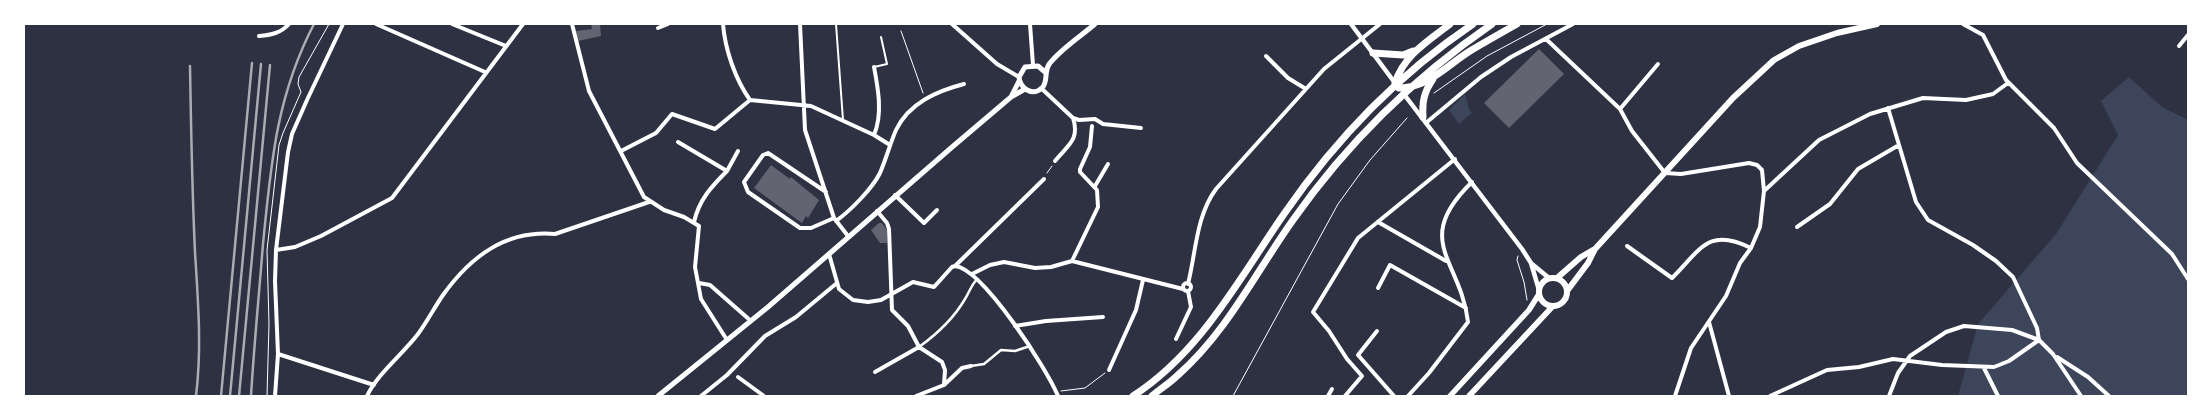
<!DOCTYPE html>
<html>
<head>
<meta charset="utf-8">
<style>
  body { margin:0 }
  #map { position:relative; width:2212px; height:420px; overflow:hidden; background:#2d3142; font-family:Raleway,sans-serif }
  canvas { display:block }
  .frame { position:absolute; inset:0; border:25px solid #fff; pointer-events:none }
</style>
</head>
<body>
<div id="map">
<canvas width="2212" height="420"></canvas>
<div class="frame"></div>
</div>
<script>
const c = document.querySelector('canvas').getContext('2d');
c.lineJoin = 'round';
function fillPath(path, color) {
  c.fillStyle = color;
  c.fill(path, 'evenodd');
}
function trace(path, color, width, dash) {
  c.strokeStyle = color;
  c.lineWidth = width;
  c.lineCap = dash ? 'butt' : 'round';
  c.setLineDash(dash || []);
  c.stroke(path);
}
const green = new Path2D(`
  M2129 77 2162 107 2188 120V396H1958L1978 324 2056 234 2118 135 2101 101Z
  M1465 94 1469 109 1472 113 1459 124 1449 110Z`);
const building = new Path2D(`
  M591 24H600L601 36 578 41 576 31 592 29Z
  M1539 49 1564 74 1509 128 1484 103Z
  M771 165 790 179 791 177 819 200 808 218 806 216 802 223 754 188Z
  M879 223H882L887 230V243H880L871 230Z`);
const path = new Path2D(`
  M901 31 923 93
  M1434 93 1487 56 1547 24
  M1047 173 1052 166
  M1518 256 1517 260 1524 282 1527 300
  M1061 391 1085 388 1105 373
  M267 396 269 324 267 250 279 145 283 133 301 92 298 84 299 77 329 24
  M1233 396 1338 204 1370 160 1407 118`);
const service = new Path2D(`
  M836 24 843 120
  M874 67 887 64 881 37`);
const pedestrian = new Path2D(`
  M919 347C937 334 954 318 965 299 970 291 970 287 977 279
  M971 366 984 364 1001 350 1015 351 1030 346`);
const minor = new Path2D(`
  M376 24 485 72
  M452 24 506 46
  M572 24 589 91 644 197 664 210 684 217 699 226 695 267 701 299 727 340
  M723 24C725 49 735 79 750 100L811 106 874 135 890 145
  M800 24 805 130 834 218 848 236
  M952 24 997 64 1019 77
  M1030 24 1033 65
  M1963 24 1983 35 2006 80 2054 128 2077 163 2172 254 2188 279
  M658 28 668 24
  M259 36C271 35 281 33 289 24
  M1546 39 1620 109 1632 131 1665 173 1681 174 1749 163 1757 165 1762 170 1764 191 1760 227 1751 248 1740 263 1726 296 1691 348 1675 396
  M2179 46 2188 35
  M1266 56 1288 78 1306 89
  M1041 88 1073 118 1079 120 1095 119 1103 124 1141 128
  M1888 108 1916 202 1928 220 1973 245 1996 261 2013 277 2037 328 2039 340
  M1620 109 1658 64
  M1427 122 1481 77 1511 57 1573 24
  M874 135C883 114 878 88 874 67
  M678 142 727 171C711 187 699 200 694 222
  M621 151 656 133 672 114 715 129 750 100
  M1055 161C1068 145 1080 140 1073 118
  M727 171 738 151
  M1095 186 1108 164
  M1764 191 1819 140 1870 114 1923 98 1966 100 1993 94 2008 83
  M826 192 768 153 763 155 744 182 748 192 800 228H811L834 218
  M895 195 924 223 937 210
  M877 211 887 223 889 229 892 310 908 326 919 347 942 362 945 370 944 385
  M836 221C850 211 872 189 880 173 886 159 890 144 896 130 909 103 937 91 964 84
  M1378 222 1446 261
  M1797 227 1830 204 1858 169 1899 145
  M1627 246 1672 278C1701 249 1708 227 1751 248
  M276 250 295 247 321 236 392 198 523 24
  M829 254 839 289 853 300 868 302 881 300 913 282 934 287 952 267 955 266C983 269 1047 369 1058 396
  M1072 261 1098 207 1097 190 1080 172V169L1090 147 1092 126
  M955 266 1044 179
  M972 274 990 265 1004 262 1035 268 1051 267 1072 261 1183 289
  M699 283 710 285 751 321
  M1183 287a4 4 0 1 1 8 0a4 4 0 1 1-8 0Z
  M1188 284C1196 252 1196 216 1216 189L1324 69 1380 24
  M1378 288 1390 265 1466 308
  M1709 322 1729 396
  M1015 326 1046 321 1103 317
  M1377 331 1358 355 1394 396
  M1176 339 1191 307 1188 291
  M278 354 374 385
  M2057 357 2088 377 2109 396
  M1984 368 1998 396
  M1109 370 1136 310 1143 280
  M875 372 919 347
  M738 377 764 396
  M275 396 278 354 275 281 276 250 288 152 292 134 307 100 343 24
  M367 396C378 373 402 355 418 334 427 322 434 308 443 295 471 256 506 230 555 234L649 202
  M701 396 727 375 765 336 796 317 837 283
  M916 396 944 385 962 368 971 366
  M1328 396 1332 389
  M1345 396 1362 376 1347 359 1329 331 1313 312 1358 238 1455 159
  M1408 396 1429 373 1468 322C1461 260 1411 241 1472 182
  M1770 396 1827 370 1859 367 1893 359 1942 365 1994 367 2009 361 2039 340
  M1889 396 1898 373 1910 356 1946 332 1964 326 2012 330 2039 340 2053 354 2081 396`);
const tertiary = new Path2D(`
  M1351 24 1395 83
  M1403 93 1522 249 1531 263 1539 290
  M1532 264 1549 278`);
const secondary = new Path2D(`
  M1045 72 1038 66 1025 67 1019 77C1020 88 1032 97 1042 88 1049 81 1043 71 1050 63 1062 48 1081 36 1095 24
  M1011 97 1019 81
  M658 396 768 307 951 148 1011 97 1025 89`);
const primary = new Path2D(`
  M1450 396 1529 310 1539 294
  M1469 396 1553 306`);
const trunk = new Path2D(`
  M1539 292a14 14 0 1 1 28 0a14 14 0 1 1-28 0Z
  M1557 278 1581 257 1593 250
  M1567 291 1588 263 1595 249 1733 98 1774 60 1799 46 1837 33 1877 24`);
const motorway = new Path2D(`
  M1373 53 1403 55 1413 51
  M1395 83C1404 55 1428 41 1450 24
  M1399 88C1428 88 1446 66 1470 51 1485 42 1501 33 1517 24
  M1423 117C1422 102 1424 92 1433 79
  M1133 396C1201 352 1239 279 1284 214 1335 140 1399 74 1473 24
  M1152 396C1160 389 1170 383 1178 375 1227 332 1256 272 1293 220 1347 143 1415 77 1492 24`);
const rail = new Path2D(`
  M190 66C191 128 192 190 195 252 198 301 202 348 196 396
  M221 396 252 63
  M230 396 261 64
  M239 396 270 65
  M251 396C254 346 259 295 263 244 271 164 276 97 314 24`);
fillPath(green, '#3c4559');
fillPath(building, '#626471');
trace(path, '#fff', 1);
trace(service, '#fff', 2);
trace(pedestrian, '#fff', 2.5);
trace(minor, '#fff', 4);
trace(tertiary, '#fff', 4.5);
trace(secondary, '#fff', 5);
trace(primary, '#fff', 5.5);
trace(trunk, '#fff', 6);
trace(motorway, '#fff', 7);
trace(rail, '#abadb3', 2.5);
</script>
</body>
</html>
